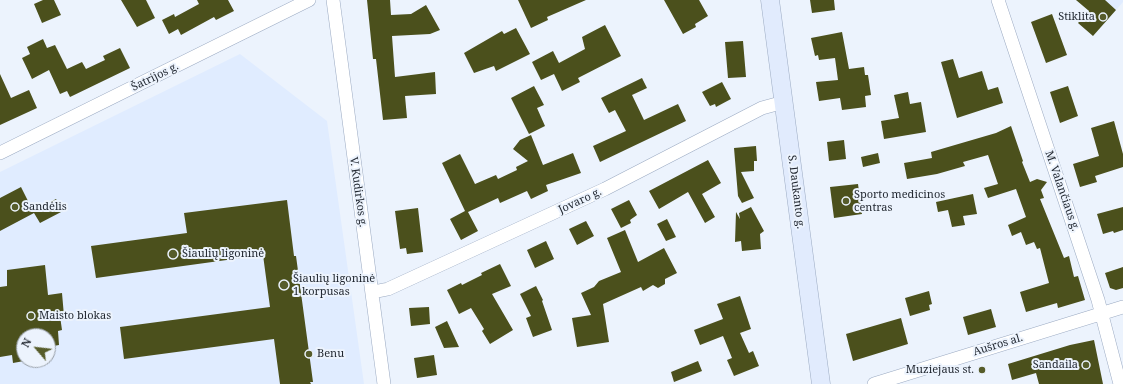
<!DOCTYPE html>
<html>
<head>
<meta charset="utf-8">
<style>
  body { margin:0 }
  #map { position:relative; width:1123px; height:384px; overflow:hidden; background:#ecf3fd; font-family:"Noto Serif",serif }
  canvas { display:block }
  .north { position:absolute; left:16px; top:328px; width:40px; height:40px; box-sizing:border-box; background:#ecf3fd; border:1px solid #9aa1aa; border-radius:50%; rotate:298deg; font-size:11px; font-weight:700; line-height:16px; text-align:center; color:#1f252e }
  .north::after { content:''; display:block; margin:auto; width:14px; height:18px; background:#565c2a; clip-path:polygon(50% 0,100% 100%,50% 72%,0 100%) }
</style>
</head>
<body>
<div id="map">
<canvas width="1123" height="384"></canvas>
<div class="north">N</div>
</div>
<script>
const c = document.querySelector('canvas').getContext('2d');
c.lineJoin = 'round';
function fillPath(path, color) {
  c.fillStyle = color;
  c.fill(path, 'evenodd');
}
function trace(path, color, width, dash) {
  c.strokeStyle = color;
  c.lineWidth = width;
  c.lineCap = dash ? 'butt' : 'round';
  c.setLineDash(dash || []);
  c.stroke(path);
}
function write(font, color, halo, rows, align = 'center') {
  c.font = font + ' "Noto Serif",serif';
  c.lineWidth = 4;
  c.setLineDash([]);
  c.textBaseline = 'middle';
  c.strokeStyle = halo;
  c.fillStyle = color;
  for (const [text, x, y, turn = 0] of rows) {
    c.save();
    c.translate(x, y);
    c.rotate((+turn || 0) * Math.PI / 180);
    c.textAlign = isNaN(turn) ? turn : align;
    if (halo) c.strokeText(text, 0, 0);
    c.fillText(text, 0, 0);
    c.restore();
  }
}
const built = new Path2D(`
  M1076 0H1123V2L1104 24Z
  M240 54 327 121 364 384H0V172ZM24 336H48V360H24Z`);
const building = new Path2D(`
  M43 0H54L61 15 42 23 34 4Z
  M121 0H146L155 18 137 27Z
  M197 0H228L234 11 216 20 214 17 181 35 178 29 169 34 162 20 174 14 175 17 199 4Z
  M367 0H390L391 15 411 14 426 5 440 30 430 34 392 36 395 77 435 72 436 94 405 96 407 118 383 120 376 59H373Z
  M518 0H586L547 17 548 20 531 28Z
  M664 0H699L708 16 695 24 696 27 683 34Z
  M810 0H834L835 10 812 13Z
  M1076 0H1105L1116 10 1093 36 1078 23 1089 11Z
  M1052 14 1067 55 1046 63 1031 22Z
  M605 25 621 56 578 78 580 82 562 91 554 74 541 80 532 62 553 51 559 63 585 49 582 37Z
  M516 28 530 54 496 71 494 66 474 73 464 53 502 31 504 34Z
  M842 32 849 69 864 67 865 75H868L871 95 865 96 866 107 842 110 840 98 819 101 816 82 838 80 835 58 819 60 818 55 815 56 811 38Z
  M43 39 47 48 55 45 67 69 82 62 86 69 105 60 103 56 120 48 130 68 70 97 67 91 60 94 49 70 32 79 22 58 30 54 27 47Z
  M743 41 746 77 728 78 725 42Z
  M953 59 959 78 982 71 988 90 998 87 1003 103 957 118 941 62Z
  M0 74 11 98 29 90 37 108 0 125Z
  M642 78 647 88 632 95 644 120 678 104 686 121 600 162 593 146 626 131 615 110 609 113 601 98Z
  M722 82 731 99 716 107 715 104 710 106 702 92Z
  M534 86 544 105 537 108 545 126 529 134 511 98Z
  M1068 86 1078 116 1060 123 1050 92Z
  M908 92 910 104 921 102 926 132 884 139 881 121 899 118 894 95Z
  M1114 121 1123 154V167L1095 176 1097 182 1080 187 1073 164 1099 156 1091 128Z
  M1011 126 1023 161 1022 162 1030 182 1037 179 1047 182 1041 190 1044 198 1040 199 1064 258 1069 256 1074 277 1078 276 1085 300 1058 308 1057 303 1026 312 1020 292 1049 283 1040 248 1037 249 1034 242 1026 245 1021 232 1012 236 1008 225 1026 217 1016 189 988 198 984 188 998 184 988 155 963 162 965 166 937 174 907 179 904 163 932 158 931 152 996 133Z
  M531 135 543 165 573 153 581 173 546 185 548 191 531 199 527 191 500 203 498 198 468 212 478 231 461 240 450 219 465 211 442 163 460 154 475 184 496 175 498 179 517 170 516 167 528 161 513 149 520 140Z
  M844 140 846 159 829 161 827 142Z
  M756 146 757 161H754V171L741 172 754 198 742 203 738 196 734 148Z
  M878 153 880 163 863 167 861 157Z
  M708 160 721 183 702 194 715 217 705 223 688 192 659 209 649 191Z
  M858 184 862 214 834 218 830 187Z
  M21 187 33 211 56 199 63 211 40 223 34 213 0 231V198Z
  M973 194 977 214 963 216 965 225 952 227 948 210 938 212 936 202Z
  M287 200 294 256H296L313 382H310L311 384H280L274 339 124 359 120 327 270 307 263 255 96 278 91 246 187 233 184 213Z
  M629 200 637 215 630 220 631 223 621 228 611 209Z
  M751 207 764 231 760 234 761 249 742 251 741 241 735 242 736 212 740 219 739 213Z
  M1123 207V230L1114 233 1113 231 1103 234 1097 214Z
  M418 208 423 252 407 254 406 248 400 249 395 211Z
  M667 219 676 237 666 241 657 224Z
  M586 221 594 236 577 245 569 229Z
  M625 230 638 262 664 248 677 273 665 279V284L658 288 653 285 643 291 641 287 603 304 609 342 577 347 572 318 591 315 581 293 594 287 599 281 621 272 607 238Z
  M546 241 554 259 535 268 527 250Z
  M500 264 511 286 492 294 513 330 490 344 482 331 484 329 471 308 459 314 447 290 461 283 462 285 482 275 481 273Z
  M45 265 48 295 62 293 64 316H60L62 330 58 331 59 345 48 347V336H24V361L13 363 12 355 0 357V287L7 286V270Z
  M1123 267V288L1116 290 1110 288 1105 273Z
  M536 286 543 300 542 301 552 330 533 337 526 318 531 316 520 294Z
  M929 291 932 304 929 305 930 310 910 316 905 298Z
  M740 296 751 329 740 333 749 353 753 351 759 366 734 376 727 360 732 358 723 336 700 345 694 330 723 319 717 304Z
  M429 307 430 324 411 326 409 308Z
  M991 309 996 327 968 335 963 317Z
  M901 318 908 344 853 361 846 334Z
  M447 321 459 347 444 348 435 327Z
  M1094 340 1103 384H1039L1036 373 1012 380 1008 364 1070 345Z
  M434 355 437 375 417 378 414 358Z
  M698 361 702 371 674 382 671 372Z`);
const minor = new Path2D(`
  M333 0 384 384
  M998 0 1098 300 1120 384
  M0 153 309 0
  M373 292 388 289 605 189 762 108 784 102
  M874 384 1123 307`);
const secondary = new Path2D(`
  M770 0 821 384`);
const markers = [
  [1103,17,4,"#565c2a"],
  [846,201,4,"#565c2a"],
  [15,207,4,"#565c2a"],
  [173,254,5,"#565c2a"],
  [284,285,5,"#565c2a"],
  [31,316,4,"#565c2a"],
  [309,354,4,"#565c2a"],
  [1086,365,4,"#565c2a"],
  [982,370,4,"#565c2a"]
];
const poiNames = [
  ["Stiklita",1095,17,"right"],
  ["Sporto medicinos",854,195],
  ["centras",854,208],
  ["Sandėlis",23,207],
  ["Šiaulių ligoninė",182,254],
  ["Šiaulių ligoninė",293,279],
  ["1 korpusas",293,292],
  ["Maisto blokas",39,316],
  ["Benu",317,354],
  ["Sandaila",1078,365,"right"],
  ["Muziejaus st.",974,370,"right"]
];
const streetNames = [
  ["Šatrijos g.",155,77,-26],
  ["M. Valančiaus g.",1062,191,71],
  ["V. Kudirkos g.",358,192,82],
  ["S. Daukanto g.",796,192,83],
  ["Jovaro g.",580,201,-25],
  ["Aušros al.",998,345,-17]
];
fillPath(built, '#e0ecff');
fillPath(building, '#4b501c');
trace(minor, '#9baac2', 14);
trace(secondary, '#9baac2', 19);
trace(minor, '#fff', 13);
trace(secondary, '#e1ebfd', 18);
for (const [x, y, r, color] of markers) {
  const dot = new Path2D();
  dot.arc(x, y, r, 0, 2 * Math.PI);
  c.fillStyle = color;
  c.fill(dot);
  trace(dot, '#ecf3fd', 1.5);
}
write('11px', '#1f252e', '#ecf3fd', poiNames, 'left');
write('11px', '#1f252e', '#ecf3fd', streetNames);
</script>
</body>
</html>
